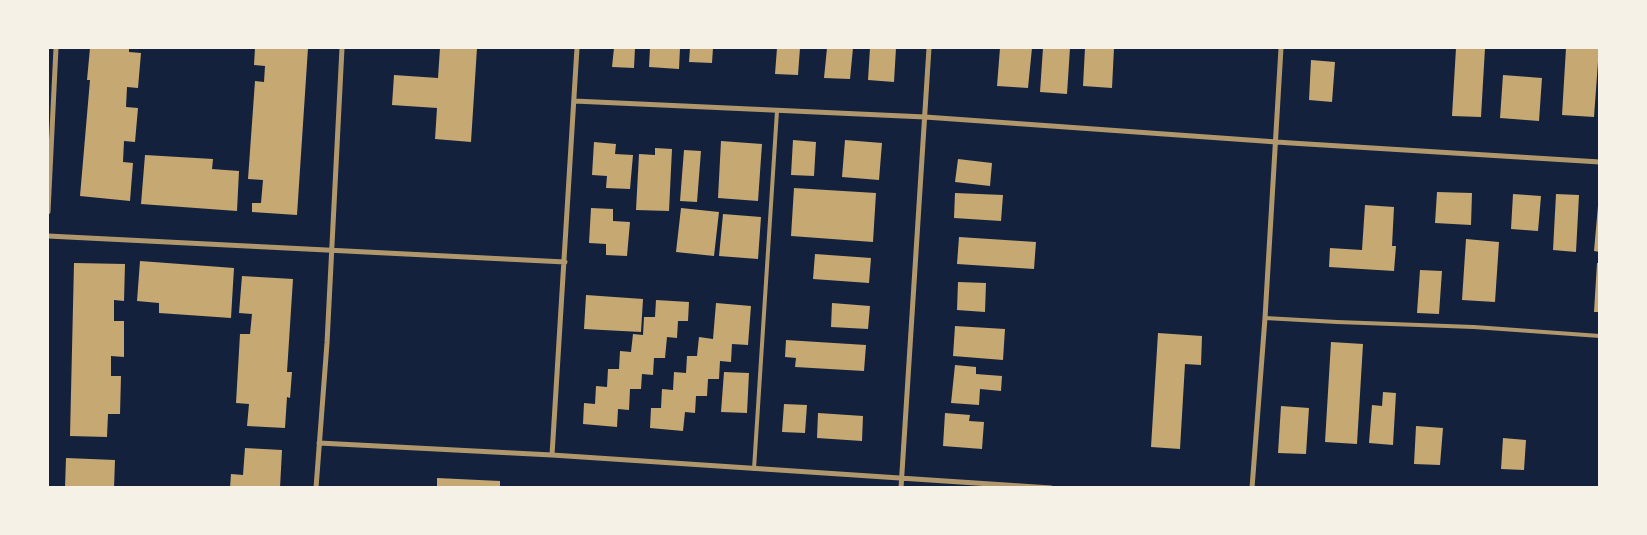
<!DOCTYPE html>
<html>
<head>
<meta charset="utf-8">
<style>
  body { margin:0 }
  #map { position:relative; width:1647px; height:535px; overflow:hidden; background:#14213d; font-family:"DM Sans",sans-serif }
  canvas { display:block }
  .frame { position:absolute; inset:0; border:49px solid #f6f1e7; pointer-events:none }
</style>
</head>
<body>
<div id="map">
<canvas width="1647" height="535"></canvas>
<div class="frame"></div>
</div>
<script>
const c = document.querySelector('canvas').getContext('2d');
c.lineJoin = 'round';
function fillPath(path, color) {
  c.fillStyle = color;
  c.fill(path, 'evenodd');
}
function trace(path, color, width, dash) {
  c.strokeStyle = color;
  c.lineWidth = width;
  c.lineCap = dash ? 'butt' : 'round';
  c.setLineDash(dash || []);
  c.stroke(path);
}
const building = new Path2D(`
  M90 48H129V52L141 53 138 88 127 87 126 107 138 108 135 142 124 141 123 162 133 163 130 201 80 196 90 80H87Z
  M255 48H308L297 215 252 212V203H261L263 180 248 179 255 81 264 82 265 66 254 65Z
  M440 48H477L471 142 435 139 437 108 392 105 394 75 438 78Z
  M614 48H635L634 68 612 67Z
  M650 48H680L679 69 649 67Z
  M690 48H713L712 63 689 62Z
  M777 48H800L798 75 775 74Z
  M827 48H853L850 79 824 78Z
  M870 48H896L894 82 868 80Z
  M1000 48H1032L1028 88 997 86Z
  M1043 48H1070L1067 94 1040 92Z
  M1085 48H1114L1112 88 1083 86Z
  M1456 48H1485L1481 117 1452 116Z
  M1566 48H1599L1594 117 1562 115Z
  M1311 60 1335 62 1332 102 1309 100Z
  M1503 75 1542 78 1539 121 1500 118Z
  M793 140 816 142 814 176 791 175Z
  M845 140 882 143 879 180 842 177Z
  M721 141 762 144 758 201 718 198Z
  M594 142 616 144 615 154 633 155 630 189 606 188 607 176 592 175Z
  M655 148 672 149 669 211 636 210 639 154 655 155Z
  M684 150 701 151 697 202 680 201Z
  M145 155 213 159 212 169 239 171 237 211 141 204Z
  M958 159 992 163 990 186 955 182Z
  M794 188 876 193 873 242 791 236Z
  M1437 192 1472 193 1471 225 1435 223Z
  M955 193 1003 195 1001 221 954 218Z
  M1513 194 1541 196 1538 231 1511 229Z
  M1556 194 1579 195 1576 252 1553 250Z
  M1365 205 1394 207 1392 246H1396L1394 271 1329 267 1330 248 1362 250Z
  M1598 206H1600V252L1594 251Z
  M591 208 613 209V221L630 222 627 256 606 255V244L589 243Z
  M681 208 719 212 714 256 676 252Z
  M723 214 761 217 758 259 719 256Z
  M959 237 1036 242 1034 269 957 264Z
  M1466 239 1499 242 1495 302 1462 300Z
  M815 254 871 258 869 283 813 279Z
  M140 261 234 268 231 318 159 313V303L137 301Z
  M74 263 125 264 124 301 114 300V321H124V357L111 356V376H121L120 414H108L107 437 70 436Z
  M1597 263H1600V312H1594Z
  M1420 270 1442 271 1439 314 1417 313Z
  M242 276 293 279 287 372H292L290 398 287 397 285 428 247 426 249 404 236 403 240 334H250L252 314 239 313Z
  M958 282 986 283 985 312 957 310Z
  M586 295 643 299 641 332 584 329Z
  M656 300 689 302 688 321H678L677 338 667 337 665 358H654L653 375 642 374 641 389H630L629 410 618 409 617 427 583 424 584 403 595 404 596 386 607 387 608 369H619L620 351 631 352 633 334 643 335 644 317H655Z
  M716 303 751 306 748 345 732 344 731 362 720 361 719 379H708L707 396H696L695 413 685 412 683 431 650 428 651 408H661L662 389 673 390 674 372 686 373 687 356H697L699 337 713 339Z
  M832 303 870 306 868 329 831 327Z
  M955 326 1005 329 1003 360 953 356Z
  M1158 333 1202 336 1201 365 1185 364 1180 449 1151 447Z
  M786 340 866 345 864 371 795 367 796 358 785 357Z
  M1331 342 1363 344 1357 444 1325 442Z
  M955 365 976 367V374L1002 376 1001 391 980 389 979 405 951 403Z
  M724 372 749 373 747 413 721 412Z
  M1383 392 1396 393 1393 445 1369 443 1372 405 1382 406Z
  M784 404 807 405 805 433 782 432Z
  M1281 406 1309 408 1306 454 1278 453Z
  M818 413 863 416 862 441 817 438Z
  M945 413 970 415 969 421 984 422 982 449 943 446Z
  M1416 426 1443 428 1440 465 1414 464Z
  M1503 438 1526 440 1524 470 1501 469Z
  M245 448 282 450 280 488H230L231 474 243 475Z
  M66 458 115 460 114 488H65Z
  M437 478 500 481V488H437Z`);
const service = new Path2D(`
  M1265 318 1337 322 1474 327 1600 336
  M754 469 777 111`);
const minor = new Path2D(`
  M574 101 925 117 1291 143 1600 162
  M48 212 56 48
  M48 236 565 262
  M319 443 552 455 1051 488
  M552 455 577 48
  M316 488 327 343 342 48
  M901 488 929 48
  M1252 488 1265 318 1281 48`);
fillPath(building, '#c6a872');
trace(service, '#b1986c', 4);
trace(minor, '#b1986c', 5);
</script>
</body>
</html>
